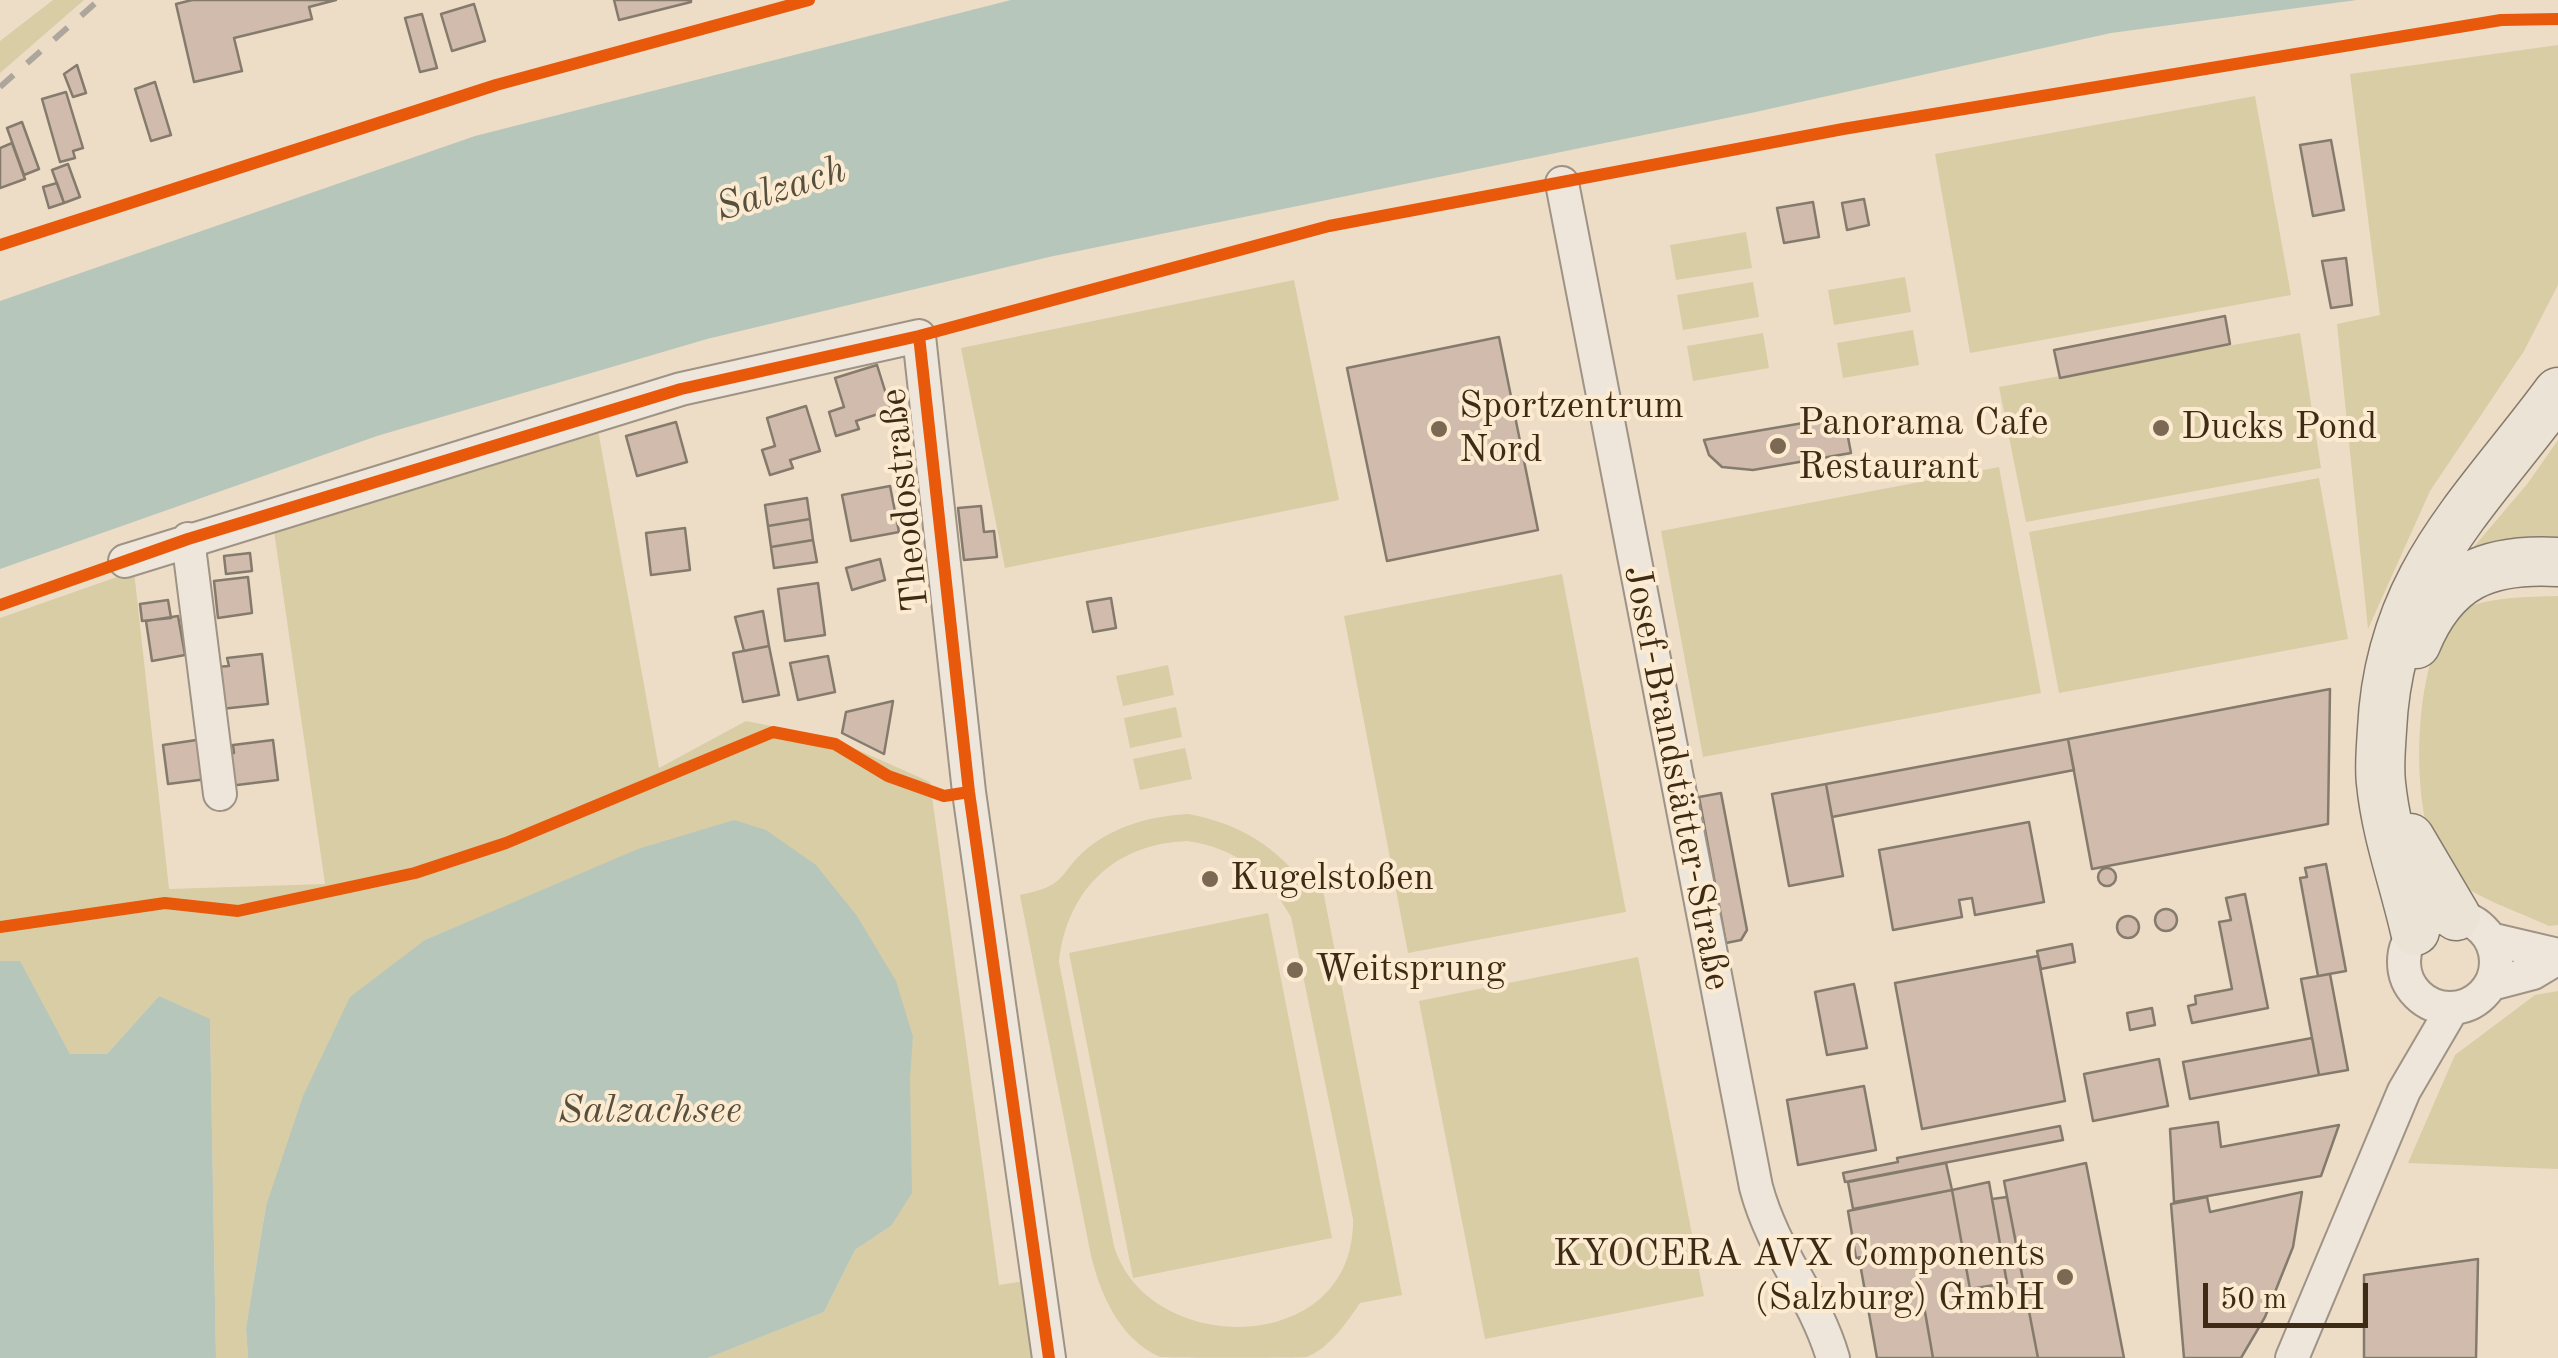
<!DOCTYPE html>
<html>
<head>
<meta charset="utf-8">
<style>
  body { margin:0 }
  #map { position:relative; width:2558px; height:1358px; overflow:hidden; background:#edddc7; font-family:"Old Standard TT",serif }
  canvas { display:block }
  .scale { position:absolute; left:2203px; top:1283px; width:165px; height:45px; box-sizing:border-box; border:5px solid #3d2b16; border-top:0; padding-left:12px; font-size:30px; line-height:35px; white-space:nowrap; color:#3d2b16; -webkit-text-stroke:8px #fdebd1; paint-order:stroke }
</style>
</head>
<body>
<div id="map">
<canvas width="2558" height="1358"></canvas>
<div class="scale">50 m</div>
</div>
<script>
const c = document.querySelector('canvas').getContext('2d');
c.lineJoin = 'round';
function fillPath(path, color) {
  c.fillStyle = color;
  c.fill(path, 'evenodd');
}
function trace(path, color, width, dash) {
  c.strokeStyle = color;
  c.lineWidth = width;
  c.lineCap = dash ? 'butt' : 'round';
  c.setLineDash(dash || []);
  c.stroke(path);
}
function write(font, color, halo, rows, align = 'center') {
  c.font = font + ' "Old Standard TT",serif';
  c.lineWidth = 8;
  c.setLineDash([]);
  c.textBaseline = 'middle';
  c.strokeStyle = halo;
  c.fillStyle = color;
  for (const [text, x, y, turn = 0] of rows) {
    c.save();
    c.translate(x, y);
    c.rotate((+turn || 0) * Math.PI / 180);
    c.textAlign = isNaN(turn) ? turn : align;
    if (halo) c.strokeText(text, 0, 0);
    c.fillText(text, 0, 0);
    c.restore();
  }
}
const green = new Path2D(`
  M53 0H84L0 73V41Z
  M2558 45V285L2524 351 2430 491 2368 629 2337 324 2380 315 2350 74Z
  M2255 96 2291 295 1970 353 1935 154Z
  M1746 232 1752 268 1676 280 1670 245Z
  M1905 277 1911 312 1834 325 1828 290Z
  M1294 280 1339 500 1005 568 961 348Z
  M1753 282 1759 317 1683 330 1677 295Z
  M1913 330 1919 365 1843 378 1837 343Z
  M1763 333 1769 368 1693 381 1687 346Z
  M2300 333 2321 468 2026 522 1999 387Z
  M598 430 659 768 746 721 831 738 930 782 999 1285 1025 1281 1033 1358H708L824 1312 855 1250 891 1226 913 1037 523 899 425 940 266 1206 246 1328 248 1358H216L210 1020 159 996 107 1054H70L20 962 0 961V618L134 571 169 889 325 884 274 531Z
  M2558 440V548L2455 569 2528 483Z
  M1999 467 2041 693 1703 757 1661 531Z
  M2319 478 2348 639 2059 693 2029 532Z
  M1562 574 1626 912 1408 953 1344 616Z
  M2558 596V925L2549 926C2522 913 2467 895 2447 873 2407 829 2411 657 2454 616 2474 596 2531 597 2558 596Z
  M1168 665 1174 695 1123 706 1116 676Z
  M1176 707 1182 737 1130 748 1124 718Z
  M1185 748 1192 779 1140 790 1133 759Z
  M1188 814C1236 823 1269 842 1301 879L1320 875 1402 1295 1360 1303C1348 1321 1328 1350 1306 1357 1295 1358 1170 1358 1160 1357 1119 1339 1099 1292 1090 1251L1020 895C1072 885 1056 872 1093 844 1121 824 1154 816 1188 814ZM1187 841C1237 848 1266 873 1291 917L1353 1219C1355 1358 1148 1358 1114 1246L1059 962C1067 890 1114 844 1187 841Z
  M1268 913 1332 1238 1133 1278 1069 953Z
  M1638 957 1704 1296 1485 1339 1419 1001Z
  M2558 991V1169L2408 1163 2455 1055 2535 995Z`);
const water = new Path2D(`
  M1011 0H2357L2111 33 1751 113 1049 257 707 339 377 436 0 569V301L475 136Z
  M734 820 766 830 816 865 857 916 896 981 913 1037 910 1078 912 1193 891 1226 855 1250 824 1312 708 1358H248L246 1328 266 1206 303 1096 350 997 425 940 638 849Z
  M0 961H20L70 1054H107L159 996 210 1019 216 1358H0Z`);
const building = new Path2D(`
  M192 0H336L309 7 312 19 234 38 242 71 194 82 176 4Z
  M614 0H691V2L619 20Z
  M474 4 485 41 452 51 441 14Z
  M422 14 437 68 420 72 405 18Z
  M77 65 86 93 73 97 64 74Z
  M155 82 171 135 151 141 135 89Z
  M66 92 83 148 73 151 75 158 60 162 42 99Z
  M22 122 39 169 24 175 7 128Z
  M2331 140 2344 210 2313 216 2300 145Z
  M12 143 25 179 0 188V148Z
  M68 164 80 197 64 203 52 170Z
  M57 183 64 203 49 208 43 187Z
  M1864 199 1869 225 1847 230 1842 203Z
  M1813 202 1819 237 1784 243 1777 208Z
  M2346 258 2352 305 2331 308 2322 261Z
  M2225 316 2230 344 2060 378 2054 350Z
  M1499 337 1538 530 1387 561 1347 368Z
  M877 365 891 410 856 421 859 429 836 436 829 412 844 407 835 378Z
  M806 406 820 451 790 460 793 468 770 475 762 450 775 446 767 418Z
  M1844 416 1851 453 1753 470 1722 467 1709 455 1704 440Z
  M676 422 687 462 637 476 626 436Z
  M890 486 899 532 851 541 842 495Z
  M807 498 810 519 768 526 765 505Z
  M981 506 984 532 994 531 997 557 964 560 958 508Z
  M810 519 813 540 771 547 768 526Z
  M685 528 690 570 651 575 646 533Z
  M813 540 817 562 774 568 771 547Z
  M250 553 252 571 226 574 224 556Z
  M880 559 885 580 852 590 846 568Z
  M248 577 252 613 218 618 214 581Z
  M818 583 825 635 785 641 778 589Z
  M1111 598 1116 628 1093 632 1087 602Z
  M168 600 171 618 142 621 140 604Z
  M763 611 769 646 744 651 735 617Z
  M178 616 185 655 152 661 146 621Z
  M769 646 779 695 743 702 733 653Z
  M262 654 268 704 221 709 216 667 229 666 227 658Z
  M828 656 835 692 798 700 790 663Z
  M2330 689 2328 824 2092 869 2068 739Z
  M893 701 884 754 842 733 846 712Z
  M203 739 207 779 168 784 163 745Z
  M2068 739 2074 770 1832 817 1826 784Z
  M273 740 278 780 229 786 225 754 234 753 233 745Z
  M1826 784 1843 876 1789 886 1772 794Z
  M1721 793 1747 930 1741 940 1726 943 1699 797Z
  M2029 822 2044 902 1975 915 1972 898 1959 900 1962 917 1893 930 1879 850Z
  M2326 864 2346 971 2318 976 2300 878 2307 877 2305 868Z
  M2098 877a9 9 0 1 1 18 0a9 9 0 1 1-18 0Z
  M2245 894 2268 1008 2192 1023 2188 1006 2196 1004 2195 996 2232 989 2219 922 2231 920 2226 898Z
  M2155 920a11 11 0 1 1 22 0a11 11 0 1 1-22 0Z
  M2117 927a11 11 0 1 1 22 0a11 11 0 1 1-22 0Z
  M2072 944 2075 962 2041 969 2037 951Z
  M2038 956 2065 1101 1922 1129 1895 983Z
  M2330 974 2348 1070 2319 1075 2301 979Z
  M1854 984 1867 1048 1827 1055 1815 992Z
  M2152 1008 2155 1025 2130 1030 2127 1013Z
  M2312 1038 2319 1075 2190 1099 2183 1062Z
  M2159 1059 2168 1106 2093 1121 2084 1074Z
  M1864 1086 1876 1150 1798 1165 1787 1100Z
  M2218 1122 2221 1147 2339 1125 2321 1176 2174 1202 2170 1129Z
  M2060 1126 2063 1140 1845 1182 1843 1173 1898 1162 1897 1158Z
  M1946 1163 1952 1190 1853 1209 1848 1182Z
  M2086 1163 2124 1358H2038L2004 1181Z
  M1989 1182 2007 1283 1970 1289 1952 1190Z
  M1952 1190 1970 1289 2007 1283 1992 1199 2007 1197 2038 1358H1933L1914 1248 1856 1258 1848 1211Z
  M2302 1192 2293 1247 2265 1317 2241 1358H2184L2171 1204 2207 1197 2210 1212Z
  M1914 1248 1933 1358H1877L1859 1258Z
  M2478 1259 2476 1358H2364V1275Z`);
const minor = new Path2D(`
  M1562 183 1756 1187C1774 1254 1814 1294 1833 1358
  M188 539 220 794
  M125 561 681 389 919 336 969 792 1049 1358
  M2404 962a46 46 0 1 1 92 0a46 46 0 1 1-92 0Z
  M2490 939 2558 955
  M2491 984 2533 973 2558 958
  M2292 1358 2404 1091 2452 1009`);
const highway = new Path2D(`
  M2416 644C2444 576 2487 558 2558 562
  M2410 838 2456 916
  M2415 931C2404 882 2386 834 2381 783 2379 766 2381 747 2382 730 2389 577 2474 506 2558 392`);
const rail = new Path2D(`
  M0 87 99 0`);
const cycleway = new Path2D(`
  M0 245 496 85 809 0
  M919 336 969 792 1049 1358
  M0 605 188 539 681 389 919 336 1329 226 1843 129 2501 20 2558 19
  M0 927 165 903 238 911 415 873 506 843 773 732 835 744 888 776 944 796 969 792`);
const markers = [
  [2161,428,10,"#7b6954"],
  [1439,429,10,"#7b6954"],
  [1778,446,10,"#7b6954"],
  [1210,879,10,"#7b6954"],
  [1295,970,10,"#7b6954"],
  [2065,1277,10,"#7b6954"]
];
const poiNames = [
  ["Sportzentrum",1459,407],
  ["Nord",1459,451],
  ["Panorama Cafe",1798,424],
  ["Restaurant",1798,468],
  ["Ducks Pond",2181,428],
  ["Kugelstoßen",1230,879],
  ["Weitsprung",1315,970],
  ["KYOCERA AVX Components",2045,1255,"right"],
  ["(Salzburg) GmbH",2045,1299,"right"]
];
const streetNames = [
  ["Theodostraße",906,500,-96],
  ["Josef-Brandstätter-Straße",1676,778,79]
];
const waterNames = [
  ["Salzach",781,190,-18],
  ["Salzachsee",650,1112]
];
fillPath(green, '#d8cda5');
fillPath(water, '#b7c6ba');
fillPath(building, '#d0bbad');
trace(building, '#857b6d', 2.5);
trace(minor, '#9e9384', 36);
trace(highway, '#857b6d', 51);
trace(minor, '#efe6db', 32);
trace(highway, '#ebe3d6', 48);
trace(rail, '#ada69c', 6, [18, 18]);
trace(cycleway, '#e8590c', 12);
for (const [x, y, r, color] of markers) {
  const dot = new Path2D();
  dot.arc(x, y, r, 0, 2 * Math.PI);
  c.fillStyle = color;
  c.fill(dot);
  trace(dot, '#fdebd1', 4);
}
write('38px', '#3d2b16', '#fdebd1', poiNames, 'left');
write('38px', '#3d2b16', '#fdebd1', streetNames);
write('italic 40px', '#564f3e', '#fdebd1', waterNames);
</script>
</body>
</html>
